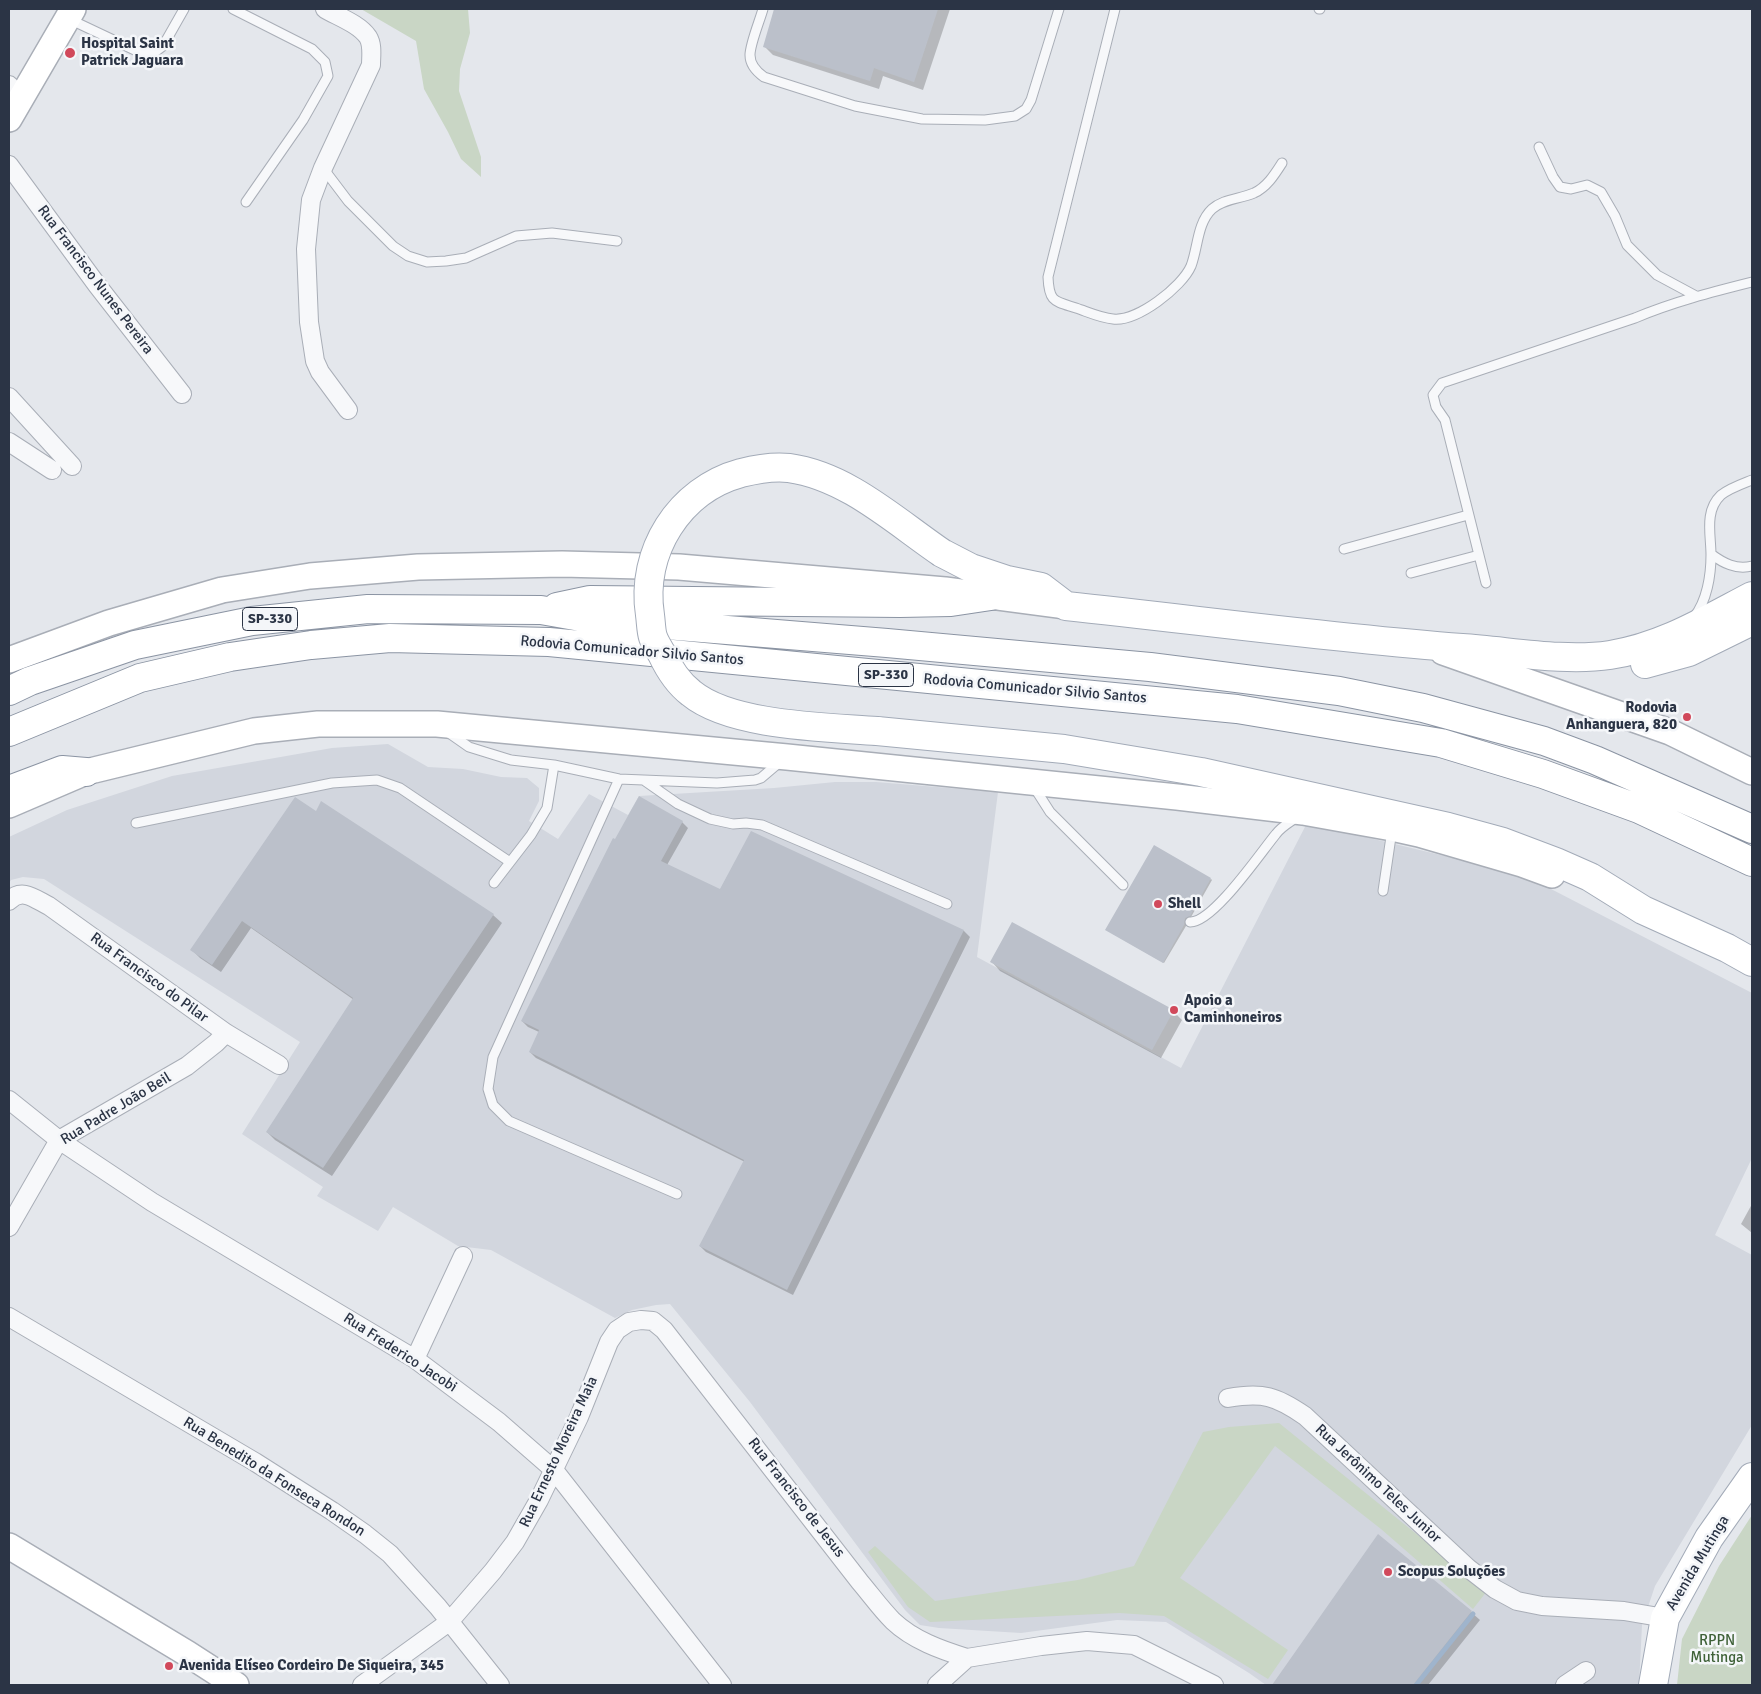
<!DOCTYPE html>
<html>
<head>
<meta charset="utf-8">
<style>
  body { margin:0 }
  #map { position:relative; width:1761px; height:1694px; overflow:hidden; background:#e4e7ec; font-family:Signika,sans-serif }
  canvas { display:block }
  .frame { position:absolute; inset:0; border:10px solid #2b3445; pointer-events:none }
</style>
</head>
<body>
<div id="map">
<canvas width="1761" height="1694"></canvas>
<div class="frame"></div>
</div>
<script>
const c = document.querySelector('canvas').getContext('2d');
c.lineJoin = 'round';
function fillPath(path, color) {
  c.fillStyle = color;
  c.fill(path, 'evenodd');
}
function trace(path, color, width, dash) {
  c.strokeStyle = color;
  c.lineWidth = width;
  c.lineCap = dash ? 'butt' : 'round';
  c.setLineDash(dash || []);
  c.stroke(path);
}
function write(font, color, halo, rows, align = 'center') {
  c.font = font + ' Signika,sans-serif';
  c.lineWidth = 5;
  c.setLineDash([]);
  c.textBaseline = 'middle';
  c.strokeStyle = halo;
  c.fillStyle = color;
  for (const [text, x, y, turn = 0] of rows) {
    c.save();
    c.translate(x, y);
    c.rotate((+turn || 0) * Math.PI / 180);
    c.textAlign = isNaN(turn) ? turn : align;
    if (halo) c.strokeText(text, 0, 0);
    c.fillText(text, 0, 0);
    c.restore();
  }
}
const built = new Path2D(`
  M388 744 428 767 463 769 501 777 527 778 539 788V801L529 821 558 839 589 794 628 815 639 796 774 788 835 782H876L998 792 977 957 1181 1068 1307 823 1524 875 1752 993V1158L1715 1235 1752 1255V1425L1655 1586 1642 1625 1639 1685H1266L1249 1673 1166 1622 1117 1620 1021 1633 939 1628 920 1625 905 1610 750 1402 670 1304 656 1305 632 1310 615 1318 491 1250 458 1246 393 1207 378 1231 317 1196 323 1187 242 1134 300 1042 44 879 23 877 11 880 9 883V837L67 810 172 776 332 748Z`);
const green = new Path2D(`
  M361 9H468L470 33 460 69 459 91 481 157V177L461 159 448 132 424 89 416 41Z
  M1279 1423 1487 1591 1473 1609 1381 1529 1275 1446 1180 1578 1288 1650 1268 1679 1164 1616 1119 1613 930 1622 908 1607 868 1552 875 1546 935 1601 1078 1580 1134 1566 1203 1432 1229 1427Z
  M1752 1515V1685H1677L1682 1639 1719 1566Z`);
const shadow = new Path2D(`
  M776 9H950L923 90 883 76 879 89 773 55 764 46Z
  M317 813 493 915 502 923 332 1176 275 1140 267 1132 354 1000 251 928 221 972 200 958 192 950Z
  M682 822 688 828 667 865 720 890 752 833 964 931 970 937 793 1295 706 1252 700 1246 745 1162 536 1058 530 1052 539 1032 528 1027 522 1021Z
  M1211 879 1212 880 1191 917 1186 920V926L1164 963 1108 931Z
  M992 962 1173 1011 1182 1020 1161 1058 1000 971Z
  M1752 1204V1233L1741 1224Z
  M1471 1612 1480 1620 1428 1685H1273Z`);
const stream = new Path2D(`
  M1416 1685 1473 1614`);
const building = new Path2D(`
  M774 9H938L914 82 874 68 870 81 763 47Z
  M639 796 683 821 661 861 720 889 751 831 964 930 787 1290 699 1246 744 1160 529 1052 539 1030 521 1021 613 838 615 839Z
  M295 797 316 811 321 801 494 914 323 1168 266 1132 353 998 242 921 212 965 190 950Z
  M1154 845 1211 878 1190 916 1185 918 1184 925 1163 963 1105 930Z
  M1012 922 1174 1010 1152 1050 990 962Z
  M1378 1534 1472 1611 1413 1685H1272Z`);
const lane = new Path2D(`
  M233 9 312 49 325 62 328 76 303 120 246 202
  M763 9C760 20 750 44 750 55 750 64 757 72 764 77L855 106 922 119 985 120 1015 116 1026 109 1031 100 1059 9
  M1115 9 1048 277C1049 302 1054 301 1076 308 1088 312 1101 318 1113 319 1137 322 1182 287 1191 266 1198 248 1197 223 1212 209 1223 199 1240 199 1254 193 1267 187 1275 174 1282 163
  M1319 9H1320
  M69 19 143 54 155 52 163 46 184 9
  M1539 147 1553 177 1560 187 1571 189 1587 185 1601 192 1615 216 1627 245 1657 275 1696 296
  M323 168 348 201 393 246 408 256 427 262 446 261 466 258 516 236 552 233 617 241
  M1344 549 1468 515
  M1711 554C1723 563 1736 570 1752 566
  M1411 573 1479 555
  M1486 583 1445 420 1436 407 1433 395 1442 383 1635 318C1673 302 1712 292 1752 282
  M1694 617C1707 601 1711 575 1711 555 1711 535 1704 511 1721 495 1730 488 1742 484 1752 480
  M449 733 469 747 511 760 554 765 619 779 717 783 755 780 761 778 781 761
  M619 779 493 1057 488 1089 493 1105 509 1121 677 1194
  M645 781 678 804 710 819 733 824 746 823 762 825 947 904
  M1034 787 1050 812 1123 885
  M136 823 332 783 377 780 400 788 510 862
  M494 883 531 835 547 808 554 765
  M1383 891 1392 830
  M1190 922C1213 923 1261 852 1276 834 1281 827 1290 822 1297 817`);
const street = new Path2D(`
  M325 9C339 17 359 24 368 37 373 45 371 56 371 65L323 168 311 200 306 249 309 322 315 361 320 372 348 410
  M9 85 20 98
  M9 165 97 285 182 394
  M9 397 72 466
  M9 442 52 470
  M9 901C22 887 35 899 49 906L226 1033 279 1065
  M9 1100 59 1140 152 1202 415 1359 499 1422 554 1470 722 1685
  M9 1227 59 1140 187 1066 216 1043 226 1033
  M9 1317 255 1462 332 1511 365 1534 390 1554 438 1607 500 1685
  M415 1359 463 1256
  M1228 1398C1263 1392 1276 1396 1305 1416L1468 1568 1495 1589 1517 1601 1542 1606 1624 1611 1665 1618
  M362 1685 449 1622 493 1571 515 1542 539 1500 579 1417 609 1342 617 1330 629 1322 641 1320 653 1321 664 1330 860 1582C871 1595 881 1609 893 1621 913 1640 941 1650 967 1658
  M937 1685 967 1658 1041 1646 1087 1641 1134 1645 1214 1685
  M1565 1685 1586 1671`);
const secondary = new Path2D(`
  M9 119 73 9
  M1443 652 1670 732 1752 772
  M9 660 109 623 222 590 310 576 418 567 562 564 679 567 945 590 1066 606
  M9 805 86 772 254 731 318 724H437L787 757 1177 797 1303 812 1392 828 1419 834 1522 864 1552 875
  M9 1546 188 1654 236 1685`);
const primary = new Path2D(`
  M942 553 971 568 1007 580 1041 587 1066 606C1198 620 1330 638 1462 648 1509 651 1564 662 1610 655 1662 647 1706 620 1752 596
  M1645 664 1689 652 1752 621
  M877 731 1064 749 1142 762 1201 772 1448 827 1503 842 1556 862 1590 877 1643 910 1727 948 1752 962
  M1653 1685 1665 1618 1709 1538 1752 1477`);
const highway = new Path2D(`
  M557 607 590 600 900 603 951 602 991 596
  M9 691 30 681 135 645 252 621 368 609 541 610 592 619 887 643 1150 667 1339 691 1423 708 1544 741 1595 760 1752 829
  M9 732 140 678 230 657 311 645 390 638 549 642 1237 709 1441 743 1543 774 1639 809 1752 862
  M9 790 62 770 86 772`);
const primaryBridge = new Path2D(`
  M877 731C825 727 731 726 691 693 678 683 669 669 662 654 659 649 655 643 653 637 651 631 651 622 650 615 640 552 679 490 741 473 757 469 772 466 789 468 847 476 895 521 942 553`);
const markers = [
  [70,53,6,"#d1495b"],
  [1687,717,5,"#d1495b"],
  [1158,904,5,"#d1495b"],
  [1174,1010,5,"#d1495b"],
  [1388,1572,5,"#d1495b"],
  [169,1666,5,"#d1495b"]
];
const shields = [
  [270,619,55],
  [886,675,55]
];
const shieldNames = [
  ["SP-330",270,619],
  ["SP-330",886,675]
];
const poiNames = [
  ["Hospital Saint",81,44],
  ["Patrick Jaguara",81,61],
  ["Rodovia",1677,708,"right"],
  ["Anhanguera, 820",1677,725,"right"],
  ["Shell",1168,904],
  ["Apoio a",1184,1001],
  ["Caminhoneiros",1184,1018],
  ["Scopus Soluções",1398,1572],
  ["Avenida Elíseo Cordeiro De Siqueira, 345",179,1666]
];
const streetNames = [
  ["Rua Francisco Nunes Pereira",95,280,53],
  ["Rodovia Comunicador Silvio Santos",632,651,5],
  ["Rodovia Comunicador Silvio Santos",1035,689,5],
  ["Rua Francisco do Pilar",149,978,36],
  ["Rua Padre João Beil",116,1109,-31],
  ["Rua Frederico Jacobi",400,1353,33],
  ["Rua Ernesto Moreira Maia",559,1452,-65],
  ["Rua Benedito da Fonseca Rondon",274,1477,32],
  ["Rua Jerônimo Teles Junior",1378,1484,43],
  ["Rua Francisco de Jesus",796,1498,52],
  ["Avenida Mutinga",1698,1563,-59]
];
const parkNames = [
  ["RPPN",1717,1641],
  ["Mutinga",1717,1658]
];
fillPath(built, '#d2d6de');
fillPath(green, '#c9d6c5');
fillPath(shadow, '#0003');
trace(stream, '#9fb4cc', 5);
fillPath(building, '#bbc0ca');
trace(lane, '#a9aeb7', 11);
trace(street, '#a9aeb7', 20);
trace(secondary, '#a9aeb7', 28);
trace(primary, '#a3abb8', 30);
trace(highway, '#8b94a3', 30);
trace(lane, '#f7f8fa', 9);
trace(street, '#f7f8fa', 18);
trace(secondary, '#fff', 25);
trace(primary, '#fff', 28);
trace(highway, '#fff', 28);
trace(primaryBridge, '#a3abb8', 30, []);
trace(primaryBridge, '#fff', 28);
for (const [x, y, r, color] of markers) {
  const dot = new Path2D();
  dot.arc(x, y, r, 0, 2 * Math.PI);
  c.fillStyle = color;
  c.fill(dot);
  trace(dot, '#f4f6f9', 2);
}
for (const [x, y, w] of shields) {
  const box = new Path2D();
  box.roundRect(x - w / 2, y - 11.5, w, 23, 4);
  c.fillStyle = '#f4f6f9';
  c.fill(box);
  trace(box, '#2b3445', 1);
}
write('bold 14px', '#2b3445', null, shieldNames);
write('bold 15px', '#2b3445', '#f4f6f9', poiNames, 'left');
write('15px', '#2b3445', '#f4f6f9', streetNames);
write('15px', '#3f6138', '#f4f6f9', parkNames);
</script>
</body>
</html>
